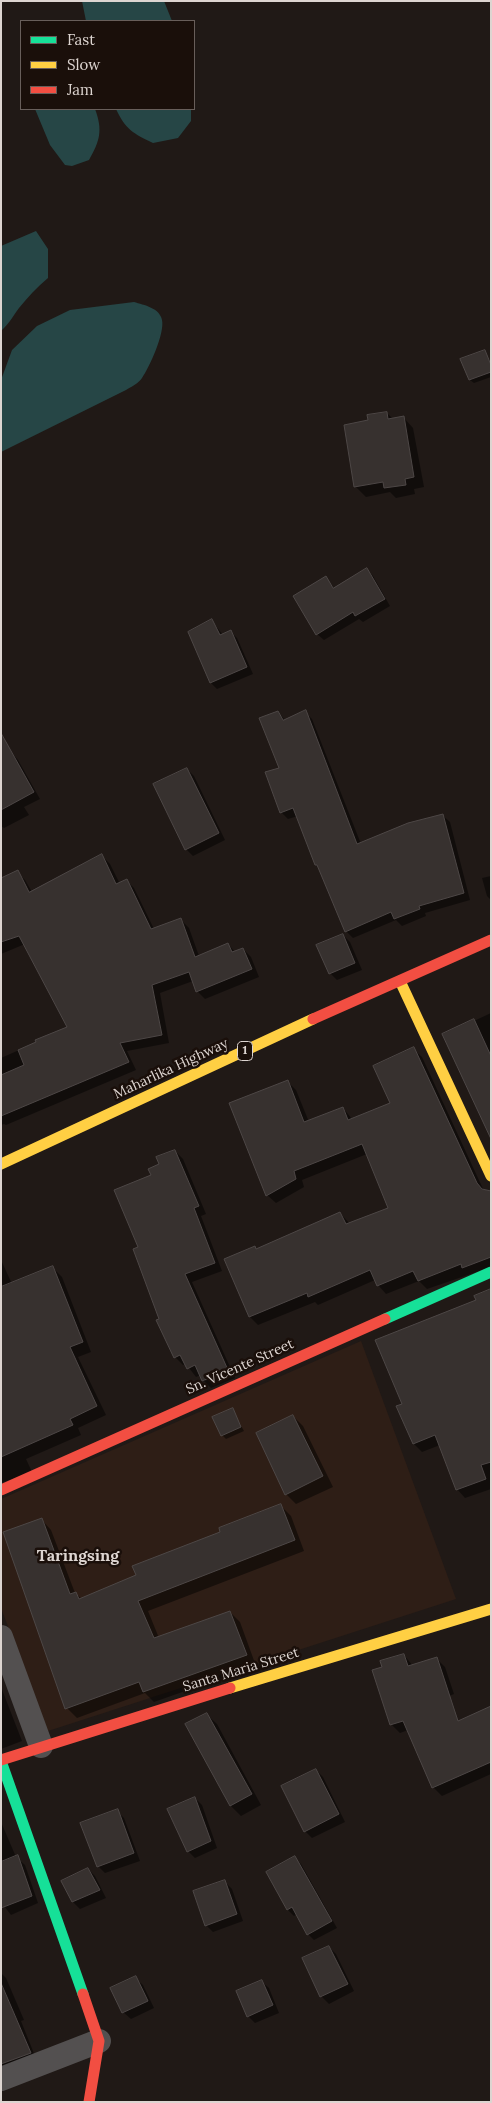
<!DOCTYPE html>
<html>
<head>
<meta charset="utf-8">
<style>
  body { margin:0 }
  #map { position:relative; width:492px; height:2103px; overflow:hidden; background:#201916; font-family:Lora,serif }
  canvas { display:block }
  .frame { position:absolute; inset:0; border:2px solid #ddd5d1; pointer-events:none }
  .legend { position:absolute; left:20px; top:20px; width:175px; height:90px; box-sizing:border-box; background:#1a0f0a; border:1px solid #685e5a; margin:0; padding:6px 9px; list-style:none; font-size:15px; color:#ddd5d1 }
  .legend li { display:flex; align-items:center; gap:10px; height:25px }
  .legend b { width:25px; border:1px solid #685e5a }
</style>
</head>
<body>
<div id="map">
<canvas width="492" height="2103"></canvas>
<div class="frame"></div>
<ul class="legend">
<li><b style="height:6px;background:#16e098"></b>Fast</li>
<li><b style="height:6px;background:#ffcf43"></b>Slow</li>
<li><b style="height:6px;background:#f24e42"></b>Jam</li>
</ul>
</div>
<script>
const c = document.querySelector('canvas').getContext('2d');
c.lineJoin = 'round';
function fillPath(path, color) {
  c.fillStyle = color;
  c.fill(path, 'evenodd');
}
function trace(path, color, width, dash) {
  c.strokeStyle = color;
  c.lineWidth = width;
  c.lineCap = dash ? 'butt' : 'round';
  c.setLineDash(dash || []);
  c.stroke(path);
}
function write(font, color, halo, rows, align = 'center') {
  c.font = font + ' Lora,serif';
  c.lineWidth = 5;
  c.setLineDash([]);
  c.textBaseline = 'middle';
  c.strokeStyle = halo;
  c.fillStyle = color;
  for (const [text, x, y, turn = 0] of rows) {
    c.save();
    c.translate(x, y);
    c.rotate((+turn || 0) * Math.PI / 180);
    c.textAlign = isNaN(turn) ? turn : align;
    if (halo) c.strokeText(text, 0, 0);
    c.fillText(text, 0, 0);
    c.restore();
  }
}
const built = new Path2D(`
  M361 1341 456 1599 48 1731 1 1608V1499Z`);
const water = new Path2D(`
  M82 1H164L172 21H86Z
  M35 109H95C103 130 100 141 89 160L72 166 65 165 50 145Z
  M116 109H191V121L178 138 153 143C134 134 125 129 116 109Z
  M36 231 48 249V278C37 287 28 297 19 308 13 316 9 324 1 331V246Z
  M134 302C144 305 160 308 162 320 165 333 149 368 142 378 139 383 131 387 126 390L1 452V380L12 350 37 326 70 310Z`);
const shadow = new Path2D(`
  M484 351 491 362V377L474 383 470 380 462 359Z
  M387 413 393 419 403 417 413 428 424 487 414 489 415 494 396 498 390 492 366 497 355 486 370 421Z
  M367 569 373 576 390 606 363 622 359 619 324 640 317 634 325 577 334 588Z
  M212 621 223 635 231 632 237 638 253 674 217 689 211 683 189 632Z
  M278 712 285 720 305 712 312 719 361 844 442 815 450 822 470 900 425 913 426 916 402 926 396 920 353 938 346 931 320 869 316 865 298 816 288 819 281 812Z
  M12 753 18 760 40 799 24 807 29 815 4 828 1 826V759Z
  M187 769 194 776 225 840 193 856 186 849Z
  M102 856 110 864 120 884 126 880 134 888 154 929 181 920 189 928 199 956 228 944 235 952 243 949 251 957 259 977 205 999 197 991 193 981 160 993 169 1043 127 1051 136 1070 6 1125 4 1124 1 1125V1058L69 1028 25 944 1 954V879L17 872 25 880 32 892Z
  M491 876V899H490L487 896 482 878Z
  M343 935 350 942 362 970 337 980 330 973Z
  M491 1013V1136L444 1035Z
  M413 1049 422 1057 484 1191 491 1193V1267L427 1289 419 1281 386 1294 378 1285 375 1280 318 1305 315 1302 258 1325 250 1317 255 1248 257 1250 340 1213 350 1224 389 1208 367 1154 302 1180 304 1187 276 1203 267 1195 287 1081 296 1090 309 1122 343 1108 352 1119 392 1104Z
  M175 1151 183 1159 206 1214 201 1216 222 1271 192 1282 230 1367 205 1378V1381L231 1369 235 1378 211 1388 203 1380 201 1375 196 1377 186 1364 183 1365 175 1357 161 1319 140 1248 153 1176Z
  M1 1260 12 1284 53 1268 62 1277 91 1352 78 1357 106 1415 78 1428 81 1435 26 1459 32 1472 1 1483Z
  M491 1291V1489L465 1498 457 1489 440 1445 422 1452 414 1444 398 1407 404 1404 478 1300Z
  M232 1410 244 1431 226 1439 222 1435Z
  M293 1416 303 1426 333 1487 296 1504 286 1494Z
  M281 1506 291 1516 304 1551 148 1611 159 1638 230 1612 240 1622 256 1666 154 1702 145 1693 77 1718 67 1708 41 1519 51 1530 75 1593 82 1599 138 1576 222 1533Z
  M404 1655 413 1666 436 1658 445 1667 454 1694 438 1700 447 1725 491 1709V1774L442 1796 433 1787 408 1730 400 1733 391 1724 384 1667Z
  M1 1687 22 1741 1 1749Z
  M206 1714 217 1724 261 1805 241 1816 231 1806 187 1725Z
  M316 1770 323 1777 345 1822 312 1838 305 1831Z
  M195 1798 202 1805 217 1848 195 1858 188 1851Z
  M117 1811 124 1818 140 1861 105 1873 98 1866Z
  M1 1822 16 1857 25 1865 38 1903 11 1915 1 1902Z
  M295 1858 301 1864 337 1928 314 1940 308 1934 297 1914 294 1916 288 1910 268 1873Z
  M88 1869 95 1876 106 1898 80 1909 73 1902 63 1882Z
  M224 1881 232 1889 243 1921 213 1932 206 1925Z
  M329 1947 336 1954 354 1991 329 2004 321 1996 303 1959Z
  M1 1973 6 1978 24 2020 21 2021 37 2061 1 2075Z
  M135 1978 143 1985 154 2008 131 2019 123 2012Z
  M261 1981 269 1988 279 2013 255 2023 248 2016Z`);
const building = new Path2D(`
  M485 350 491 365V372L469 380 460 359Z
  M387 412 388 419 404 416 414 477 405 479 406 485 384 488 383 482 354 487 344 425 368 420 367 415Z
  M367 568 385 599 355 616 353 612 316 635 293 596 326 576 333 588Z
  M212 619 220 635 231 630 247 667 210 683 188 632Z
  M306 710 357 844 408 823 443 814 464 893 419 906 420 909 394 919 391 912 345 932 317 865H315L293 808 280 813 265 772 279 768 259 718 278 711 283 720Z
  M1 733 34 792 1 810Z
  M187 768 219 833 185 850 153 784Z
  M102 854 116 884 127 879 151 929 181 918 195 957 228 943 232 952 243 948 252 969 196 992 189 972 152 985 162 1035 120 1043 129 1062 1 1116V1075L24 1065 18 1050 36 1042 35 1040 67 1027 19 936 1 942V878L18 870 29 892Z
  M343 934 355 963 329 974 316 945Z
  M474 1019 491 1056V1139L442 1034Z
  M414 1047 477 1183 482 1189 491 1191V1257L462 1268 461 1264 418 1281 413 1271 377 1286 370 1270 308 1297 307 1293 249 1317 224 1259 255 1246 256 1249 340 1212 346 1224 388 1208 362 1144 294 1171 296 1179 266 1196 229 1103 288 1080 304 1122 343 1107 348 1120 390 1103 373 1066Z
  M175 1150 199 1206 194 1208 215 1263 185 1274 228 1370 202 1381 195 1365 187 1369 180 1355 174 1358 156 1320 159 1319 133 1249 138 1247 114 1190 151 1175 148 1169 159 1164 156 1157Z
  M53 1266 83 1342 70 1347 97 1406 70 1419 73 1425 1 1457V1287Z
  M491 1289V1462L481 1465 486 1479 456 1490 435 1435 413 1444 396 1406 402 1404 375 1340 476 1300 474 1296Z
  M233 1408 241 1427 221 1436 212 1417Z
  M293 1415 323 1476 285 1495 256 1433Z
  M281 1504 295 1540 138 1601 154 1638 230 1611 247 1655 143 1692 139 1682 65 1709 3 1532 42 1518 70 1594 76 1592 79 1599 136 1575 132 1566 220 1532 219 1528Z
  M404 1654 408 1666 437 1657 458 1721 491 1706V1762L432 1788 403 1721 390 1725 372 1670 382 1667 380 1661Z
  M207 1713 252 1794 230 1806 185 1724Z
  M316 1769 339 1814 304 1832 281 1786Z
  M195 1797 211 1841 187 1852 167 1809Z
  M118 1809 134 1853 97 1867 80 1823Z
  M18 1855 32 1896 1 1908V1862Z
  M295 1856 332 1921 307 1935 292 1907 287 1910 266 1872Z
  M88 1868 100 1890 72 1902 61 1881Z
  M225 1880 237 1914 205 1926 193 1891Z
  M329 1946 348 1984 320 1997 302 1958Z
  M136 1976 148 2001 122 2013 110 1988Z
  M262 1980 273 2005 247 2017 236 1991Z
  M1 1983 31 2053 1 2064Z`);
const street = new Path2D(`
  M1 1637 41 1746
  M1 2079 99 2041`);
const fast = new Path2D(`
  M385 1319 491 1272
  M1 1761 83 1994`);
const slow = new Path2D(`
  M400 981 491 1176
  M1 1164 313 1019
  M230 1688 491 1609`);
const jam = new Path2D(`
  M313 1019 491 940
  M1 1490 385 1319
  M1 1760 230 1688
  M83 1994 99 2041 89 2102`);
const shields = [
  [245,1051,15]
];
const shieldNames = [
  ["1",245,1051]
];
const streetNames = [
  ["Maharlika Highway",171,1069,-25],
  ["Sn. Vicente Street",240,1367,-24],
  ["Santa Maria Street",241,1670,-17]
];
const quarterNames = [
  ["Taringsing",78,1556]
];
fillPath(built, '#2e1e16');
fillPath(water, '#264646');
fillPath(shadow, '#0007');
fillPath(building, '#37312f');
trace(building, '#4d4746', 1);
trace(street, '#535050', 24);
trace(fast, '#16e098', 11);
trace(slow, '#ffcf43', 11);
trace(jam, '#f24e42', 11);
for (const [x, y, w] of shields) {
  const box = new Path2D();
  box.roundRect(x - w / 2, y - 9.5, w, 19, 4);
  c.fillStyle = '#1a0f0a';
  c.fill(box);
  trace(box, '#ddd5d1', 1);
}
write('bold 12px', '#ddd5d1', null, shieldNames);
write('14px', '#ddd5d1', '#1a0f0a', streetNames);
write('bold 16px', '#ddd5d1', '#1a0f0a', quarterNames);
</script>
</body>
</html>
